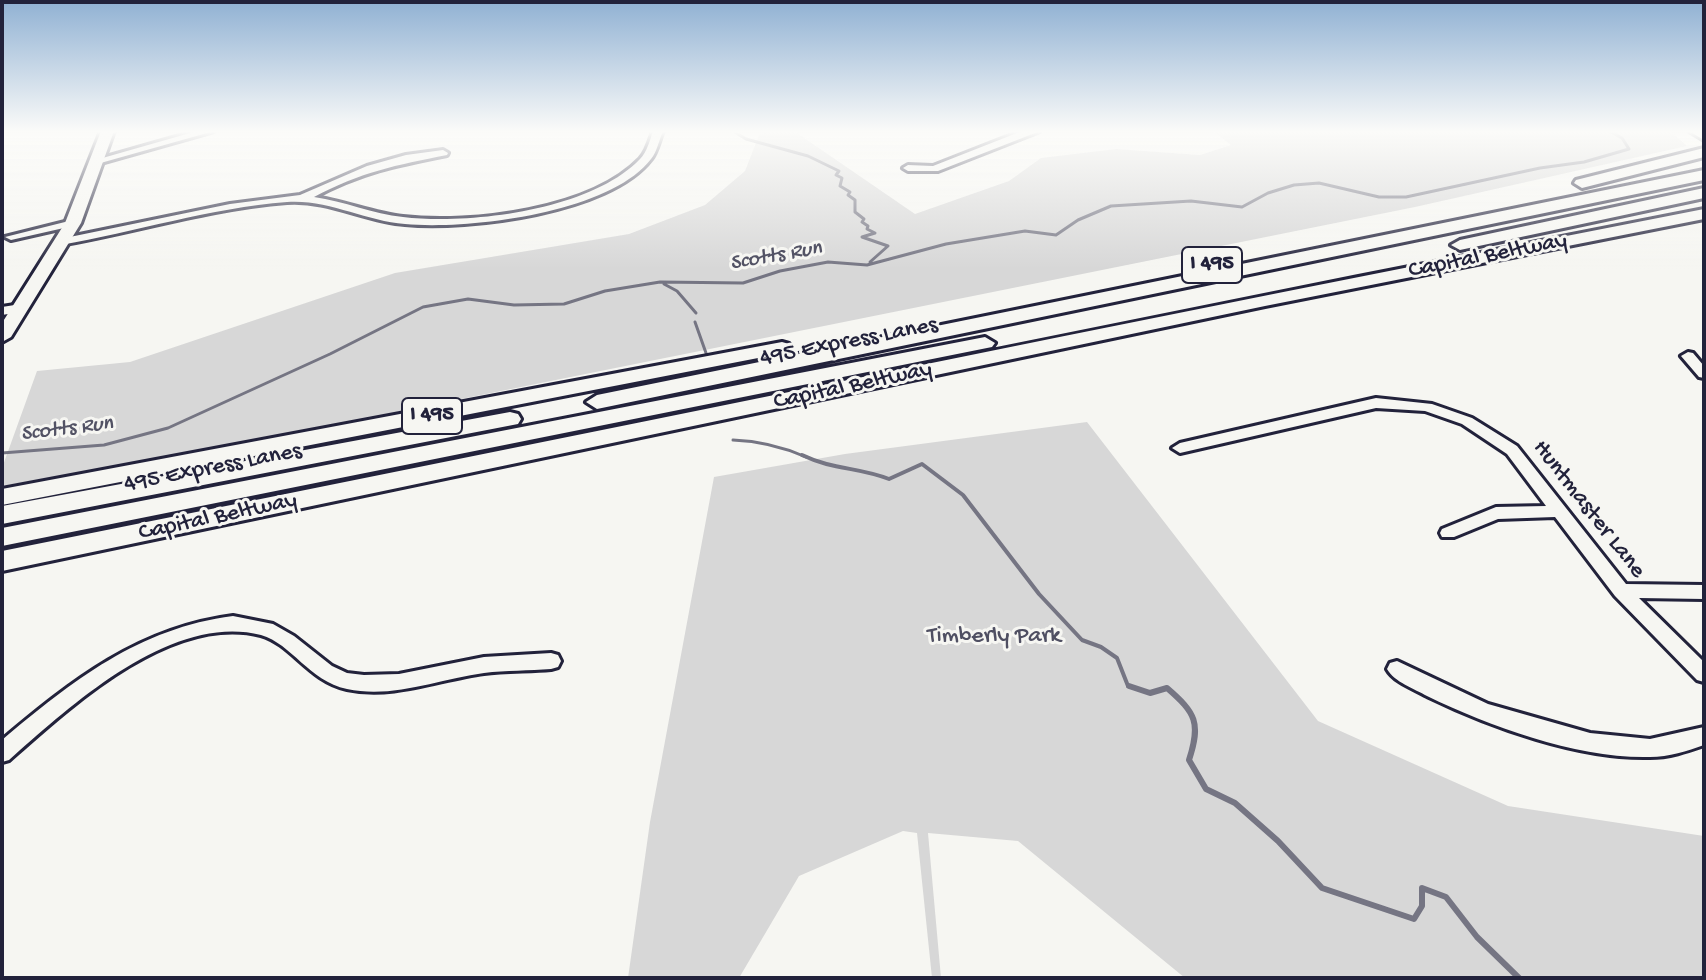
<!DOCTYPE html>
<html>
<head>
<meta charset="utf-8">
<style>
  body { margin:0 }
  #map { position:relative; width:1706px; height:980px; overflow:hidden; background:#f6f6f2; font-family:"Gochi Hand",sans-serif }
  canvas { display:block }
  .frame { position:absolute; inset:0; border:4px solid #22223b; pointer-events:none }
</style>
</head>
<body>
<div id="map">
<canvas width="1706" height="980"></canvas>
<div class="frame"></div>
</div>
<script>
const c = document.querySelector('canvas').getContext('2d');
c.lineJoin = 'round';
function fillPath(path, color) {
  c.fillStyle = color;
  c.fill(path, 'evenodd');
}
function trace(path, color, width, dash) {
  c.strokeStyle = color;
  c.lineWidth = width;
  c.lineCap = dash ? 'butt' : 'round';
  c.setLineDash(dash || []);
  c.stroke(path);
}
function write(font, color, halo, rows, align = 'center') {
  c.font = font + ' "Gochi Hand",sans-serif';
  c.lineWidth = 6;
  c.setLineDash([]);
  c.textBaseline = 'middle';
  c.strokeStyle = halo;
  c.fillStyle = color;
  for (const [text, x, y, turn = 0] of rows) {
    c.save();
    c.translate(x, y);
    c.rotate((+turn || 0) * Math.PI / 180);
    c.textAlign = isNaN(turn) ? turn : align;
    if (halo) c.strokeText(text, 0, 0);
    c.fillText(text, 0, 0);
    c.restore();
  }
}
const green = new Path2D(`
  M770 131H794L915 214 1009 181 1041 158 1116 149 1200 155 1231 145 1213 131H1670L1687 146 1415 207 223 447 2 486V468L37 371 130 362 395 273 629 234 705 205 745 171 759 135Z
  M1087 422 1318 721 1508 806 1704 836V978H1185L1018 841 928 833 941 978H932L917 833 903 831 799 876 739 978H628L650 822 714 477 845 454Z`);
const streamFar2 = new Path2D(`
  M733 131 746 139 808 156 839 171 836 175 842 178 840 186 850 192 848 195 855 200V212L864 219 862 222 868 226 867 229 875 233 862 237 888 246 870 262
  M664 284 677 291 696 313
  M695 322 706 353
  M733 440C760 441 781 446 806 457
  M2 453 104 445 168 428 330 354 423 307 468 299 514 305 564 304 605 291 660 282 743 283 780 271 828 262 867 265 946 244 1025 231 1056 235 1078 220 1111 206 1191 201 1242 207 1268 193 1294 185 1319 183 1379 197H1406L1540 168 1584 162 1629 149 1622 138 1609 131`);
const streamFar1 = new Path2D(`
  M802 455C833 470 858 467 889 479L922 464 963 495 1039 594 1082 640 1101 647 1117 658 1128 686 1135 688`);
const stream = new Path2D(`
  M1129 686 1150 693 1167 688C1196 713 1201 723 1189 760L1206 789 1235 803 1278 841 1322 888 1414 919 1422 906V888L1446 897 1477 937 1519 978`);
const minor = new Path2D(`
  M197 131H214L97 164 92 161Z
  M653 131H663C659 140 657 152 651 159 610 213 468 230 405 224 365 221 328 199 287 202 210 208 135 232 60 245L54 242 60 239 230 204 300 195 367 166 406 155 443 150 448 153 447 155C396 165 361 172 314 197 344 201 373 214 403 217 471 225 591 210 640 159 647 152 650 140 653 131Z
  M1022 131H1040L938 171H908L903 168 908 165 933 166Z
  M73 220 77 221V225L11 240 5 237Z
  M21 304 27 308 26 311 2 315V307Z
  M1688 352 1693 353 1704 366V378L1699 377 1681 356Z
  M1376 398 1432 404 1472 418 1517 446 1626 584 1704 585V599L1639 598 1704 662V682L1697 680 1615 596 1555 517 1498 519 1454 537H1442L1440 533 1442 529 1496 507 1546 506 1507 454 1462 424 1425 411 1376 408 1180 453 1172 448 1180 443Z
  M233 616 273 624 294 636 332 666 347 673 364 675 399 674 484 657 551 653 558 655 561 661 558 667 551 669C529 671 506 670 484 673 439 679 393 699 347 689 309 681 292 644 261 635 172 612 71 705 9 760L2 762V740C72 681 139 628 233 616Z
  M1397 661 1488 704 1590 733 1650 739 1704 727V745C1687 751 1669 757 1650 757 1579 759 1491 727 1427 696 1415 689 1394 682 1387 669L1390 663Z`);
const major = new Path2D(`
  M101 131H114L81 223 11 337 2 342V323L65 223Z
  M1689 131H1704V140Z`);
const highway = new Path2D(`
  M1704 148V157L1582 188 1574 183 1576 180Z
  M1704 170V180L597 409 586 402 597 395Z
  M1704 188V198L1460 250 1451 245 1460 240Z
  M1704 209V219L1265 306 2 571V551C570 438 1136 319 1704 209Z
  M985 337 995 343 992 347 2 546V528Z
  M782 342 789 344 792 348 789 352 2 505V489Z
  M510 412 518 414 521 419 518 424 2 524V506Z`);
const farWaternames = [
  ["Scotts Run",776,257,-10],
  ["Scotts Run",67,430,-7]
];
const shields = [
  [1212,265,60],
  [432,416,60]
];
const shieldNames = [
  ["I 495",1212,265],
  ["I 495",432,416]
];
const streetNames = [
  ["Capital Beltway",1488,257,-11],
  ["495 Express Lanes",849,343,-11],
  ["Capital Beltway",853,387,-12],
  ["495 Express Lanes",213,469,-11],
  ["Huntmaster Lane",1588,510,52],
  ["Capital Beltway",218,518,-12]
];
const parkNames = [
  ["Timberly Park",994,637]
];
fillPath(green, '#d7d7d7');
trace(streamFar2, '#757583', 3);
trace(streamFar1, '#757583', 4);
trace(stream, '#757583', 6);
trace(minor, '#22223b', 6);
trace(major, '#22223b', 6);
trace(highway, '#22223b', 6);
fillPath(minor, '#f6f6f2');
fillPath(major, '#f6f6f2');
fillPath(highway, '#f6f6f2');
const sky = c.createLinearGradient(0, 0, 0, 269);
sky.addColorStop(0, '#90b1d3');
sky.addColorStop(0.49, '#fbfbf9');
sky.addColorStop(1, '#fbfbf900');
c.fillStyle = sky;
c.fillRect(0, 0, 1706, 269);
write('italic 22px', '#535365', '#f6f6f2', farWaternames);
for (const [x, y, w] of shields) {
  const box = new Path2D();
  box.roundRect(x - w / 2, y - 18, w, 36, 6);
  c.fillStyle = '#f6f6f2';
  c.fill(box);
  trace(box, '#22223b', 2);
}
write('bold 22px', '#22223b', null, shieldNames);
write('24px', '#22223b', '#f6f6f2', streetNames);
write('24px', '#4f4f62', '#f6f6f2', parkNames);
</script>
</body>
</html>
